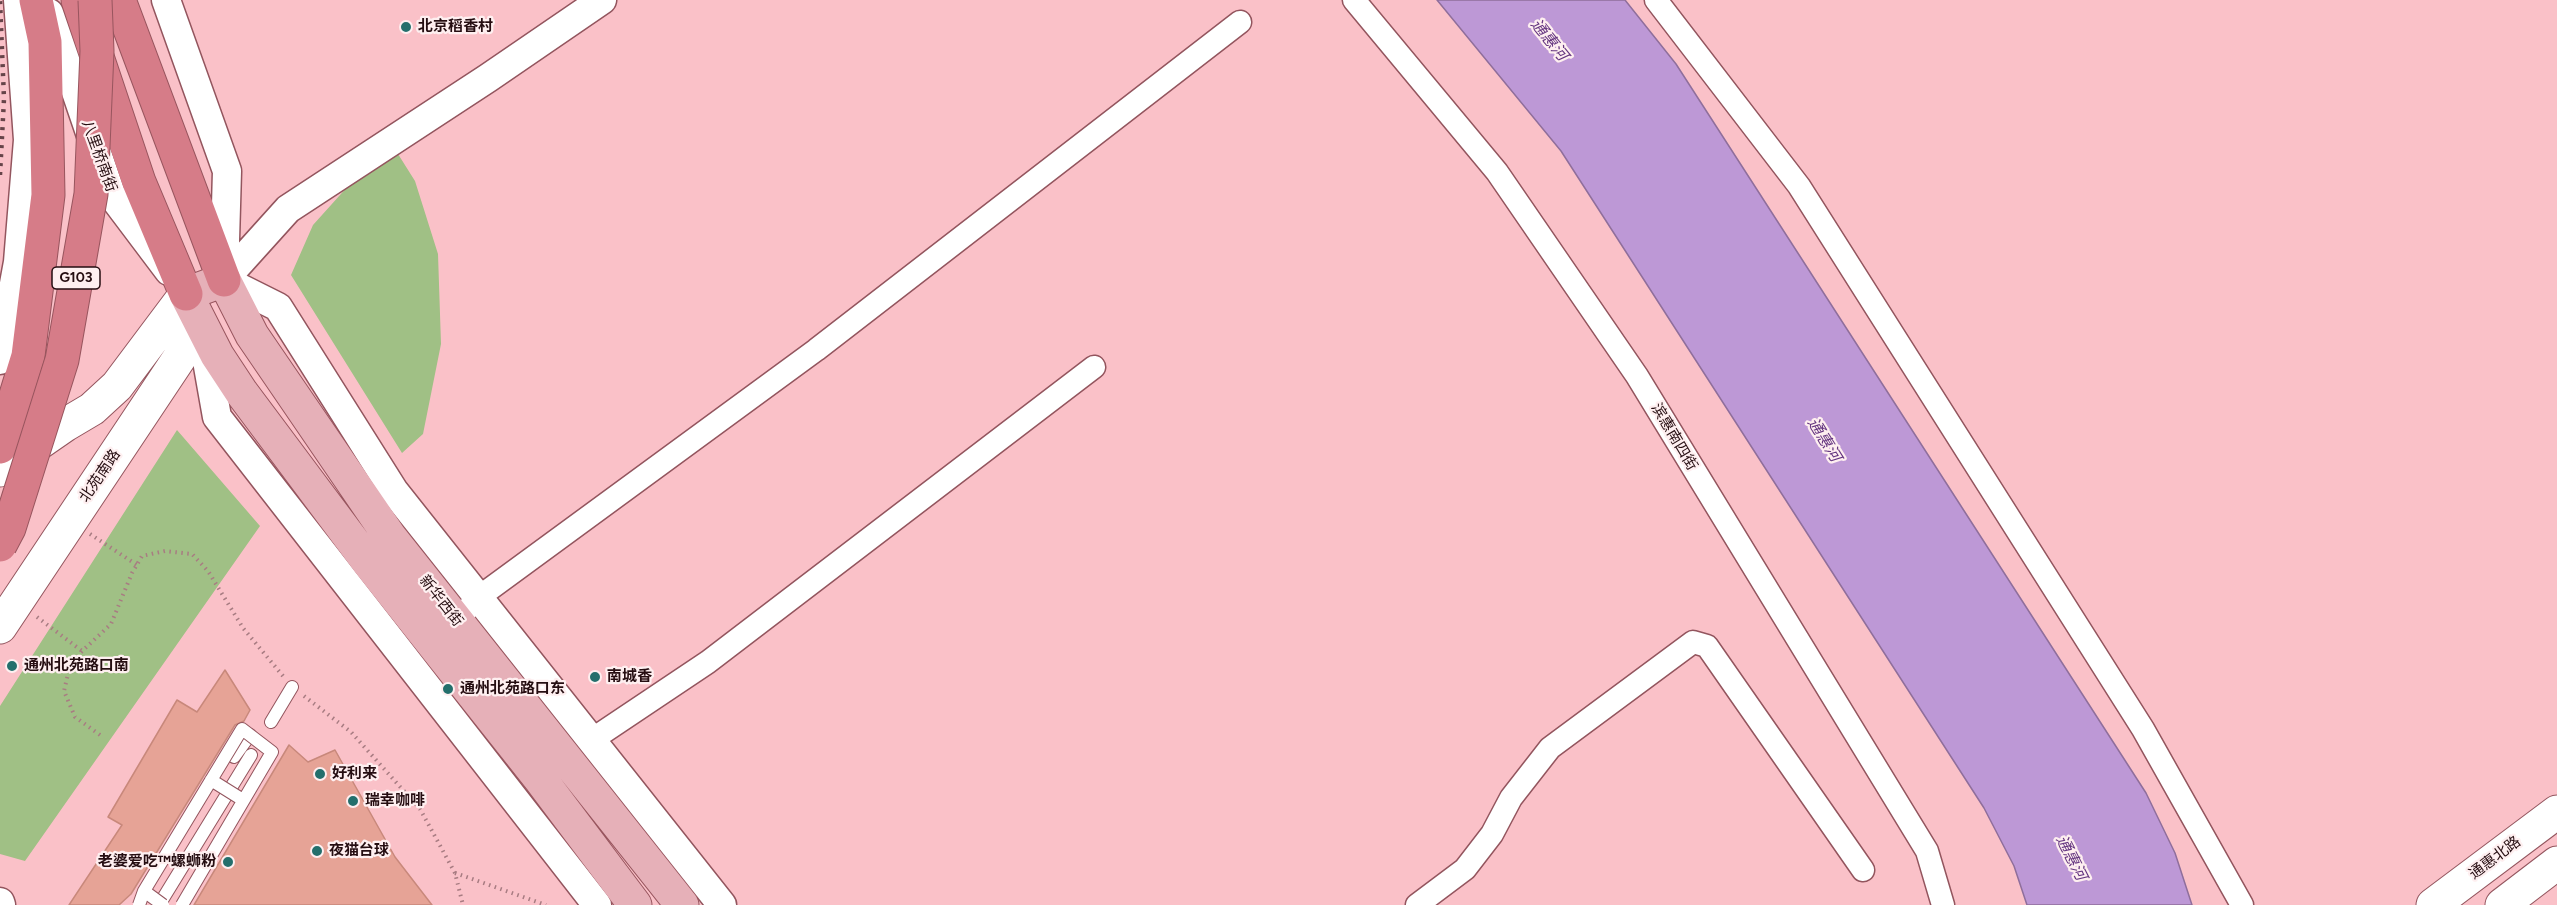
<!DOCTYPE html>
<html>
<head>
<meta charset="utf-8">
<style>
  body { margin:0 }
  canvas { display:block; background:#fac1c8 }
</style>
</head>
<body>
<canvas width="2557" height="905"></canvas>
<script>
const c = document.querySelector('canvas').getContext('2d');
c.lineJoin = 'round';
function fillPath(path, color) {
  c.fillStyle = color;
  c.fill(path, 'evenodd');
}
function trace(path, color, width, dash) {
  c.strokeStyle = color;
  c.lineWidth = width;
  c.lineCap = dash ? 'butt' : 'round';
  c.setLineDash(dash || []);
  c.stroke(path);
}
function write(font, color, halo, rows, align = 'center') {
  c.font = font + ' Figtree,"Noto Sans SC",sans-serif';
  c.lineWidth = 4.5;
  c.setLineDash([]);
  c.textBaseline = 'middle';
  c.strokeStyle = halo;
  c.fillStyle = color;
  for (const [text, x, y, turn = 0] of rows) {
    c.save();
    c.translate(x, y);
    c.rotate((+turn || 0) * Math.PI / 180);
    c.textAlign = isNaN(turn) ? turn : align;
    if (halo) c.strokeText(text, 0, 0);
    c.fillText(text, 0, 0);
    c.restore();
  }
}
const green = new Path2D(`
  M398 154 415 181 438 254 441 344 423 434 402 453 291 275 313 225 349 185Z
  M177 430 260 526 25 861 0 854V706Z`);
const water = new Path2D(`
  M1437 0H1625L1676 64 2146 793 2175 853 2192 905H2027L2014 866 1984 808 1561 151Z`);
const building = new Path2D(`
  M225 670 250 710 244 721 235 725 131 894 119 905H69L122 825 108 817 177 700 197 712Z
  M289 745 308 762 335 750 395 857 432 905H194Z`);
const path = new Path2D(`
  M90 534 137 565
  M37 617 82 651
  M304 696 351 732 420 809 455 873 463 905
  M100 735 75 717 64 691 68 674 79 654 111 624 132 573 142 556 165 551 192 554 208 571 243 628 283 676
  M455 873 546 905`);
const service = new Path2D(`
  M271 722 292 687
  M234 757 250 735
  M159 905 251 755`);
const minor = new Path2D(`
  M1354 0 1497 172 1637 376 1927 851 1943 905
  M1656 0 1799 186 2143 729 2242 905
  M456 621 479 597 816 350 1240 22
  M593 739 708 662 1094 367
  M1417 905 1465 869 1492 834 1511 798 1550 748 1693 642 1707 646 1863 870`);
const tertiary = new Path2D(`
  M166 0 227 171 224 275
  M49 13 111 194 169 271
  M224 280 278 307 394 491 722 905
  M224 280 288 209 488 78 602 0
  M203 338 217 417 597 905
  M0 360 18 262 28 140 18 0
  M0 902 1 905`);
const secondary = new Path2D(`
  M0 470 65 425 92 409 117 386 186 294
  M0 627 200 327
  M2433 905 2557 812
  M2502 905 2557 863`);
const primary = new Path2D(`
  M224 280 186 294 217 355 242 393 369 563 541 780 635 905
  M224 280 252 335 390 537 682 905`);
const motorway = new Path2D(`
  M78 0 139 182 186 294
  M119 0 224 280
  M0 447 28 356 48 195 45 42 36 0`);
const rail = new Path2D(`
  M0 175 4 99 0 0`);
const serviceBridge = new Path2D(`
  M211 780 243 800
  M144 891 163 905
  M139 905 144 891 242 729 272 752 182 905`);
const motorwayBridge = new Path2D(`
  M0 545 9 528 62 360 91 194 97 51 95 0`);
const markers = [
  [406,27,6,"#246f6c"],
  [12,666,6,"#246f6c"],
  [595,677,6,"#246f6c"],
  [448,689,6,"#246f6c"],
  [320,774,6,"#246f6c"],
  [353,801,6,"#246f6c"],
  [317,851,6,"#246f6c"],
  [228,862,6,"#246f6c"]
];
const shields = [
  [76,278,48]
];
const shieldNames = [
  ["G103",76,278]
];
const poiNames = [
  ["北京稻香村",418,27],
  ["通州北苑路口南",24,666],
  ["南城香",607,677],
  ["通州北苑路口东",460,689],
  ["好利来",332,774],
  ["瑞幸咖啡",365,801],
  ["夜猫台球",329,851],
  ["老婆爱吃™螺蛳粉",216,862,"right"]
];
const streetNames = [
  ["八里桥南街",99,156,70],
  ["滨惠南四街",1674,437,59],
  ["北苑南路",100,476,-56],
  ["新华西街",441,601,52],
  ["通惠北路",2495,858,-37]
];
const waterNames = [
  ["通惠河",1549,40,51],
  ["通惠河",1824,440,58],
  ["通惠河",2071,858,63]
];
fillPath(green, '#a0c085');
fillPath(water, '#bd98d6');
trace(water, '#8f6e9b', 1.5);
fillPath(building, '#e6a396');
trace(building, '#c8887b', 1.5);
trace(service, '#93555e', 14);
trace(minor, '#93555e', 25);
trace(tertiary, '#93555e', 31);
trace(secondary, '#93555e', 35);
trace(primary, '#98555e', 35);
trace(motorway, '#98555e', 35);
trace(path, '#a87c82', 4, [1.5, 4.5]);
trace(service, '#fff', 12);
trace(minor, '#fff', 22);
trace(tertiary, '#fff', 28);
trace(secondary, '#fff', 33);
trace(primary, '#e6b0b8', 33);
trace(motorway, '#d67c88', 33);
trace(rail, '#664449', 4.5, [3, 6]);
trace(serviceBridge, '#93555e', 14, []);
trace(motorwayBridge, '#98555e', 35, []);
trace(serviceBridge, '#fff', 12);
trace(motorwayBridge, '#d67c88', 33);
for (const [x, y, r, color] of markers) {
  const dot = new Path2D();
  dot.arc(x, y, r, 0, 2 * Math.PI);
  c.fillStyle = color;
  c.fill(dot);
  trace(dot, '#feeff0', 2);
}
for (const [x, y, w] of shields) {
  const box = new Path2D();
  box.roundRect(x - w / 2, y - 11, w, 22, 4.5);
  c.fillStyle = '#feeff0';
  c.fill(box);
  trace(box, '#250d11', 1.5);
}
write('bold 14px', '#250d11', null, shieldNames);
write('bold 15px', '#250d11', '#feeff0', poiNames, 'left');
write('15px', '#250d11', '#feeff0', streetNames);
write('italic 16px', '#653680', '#feeff0', waterNames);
</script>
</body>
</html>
